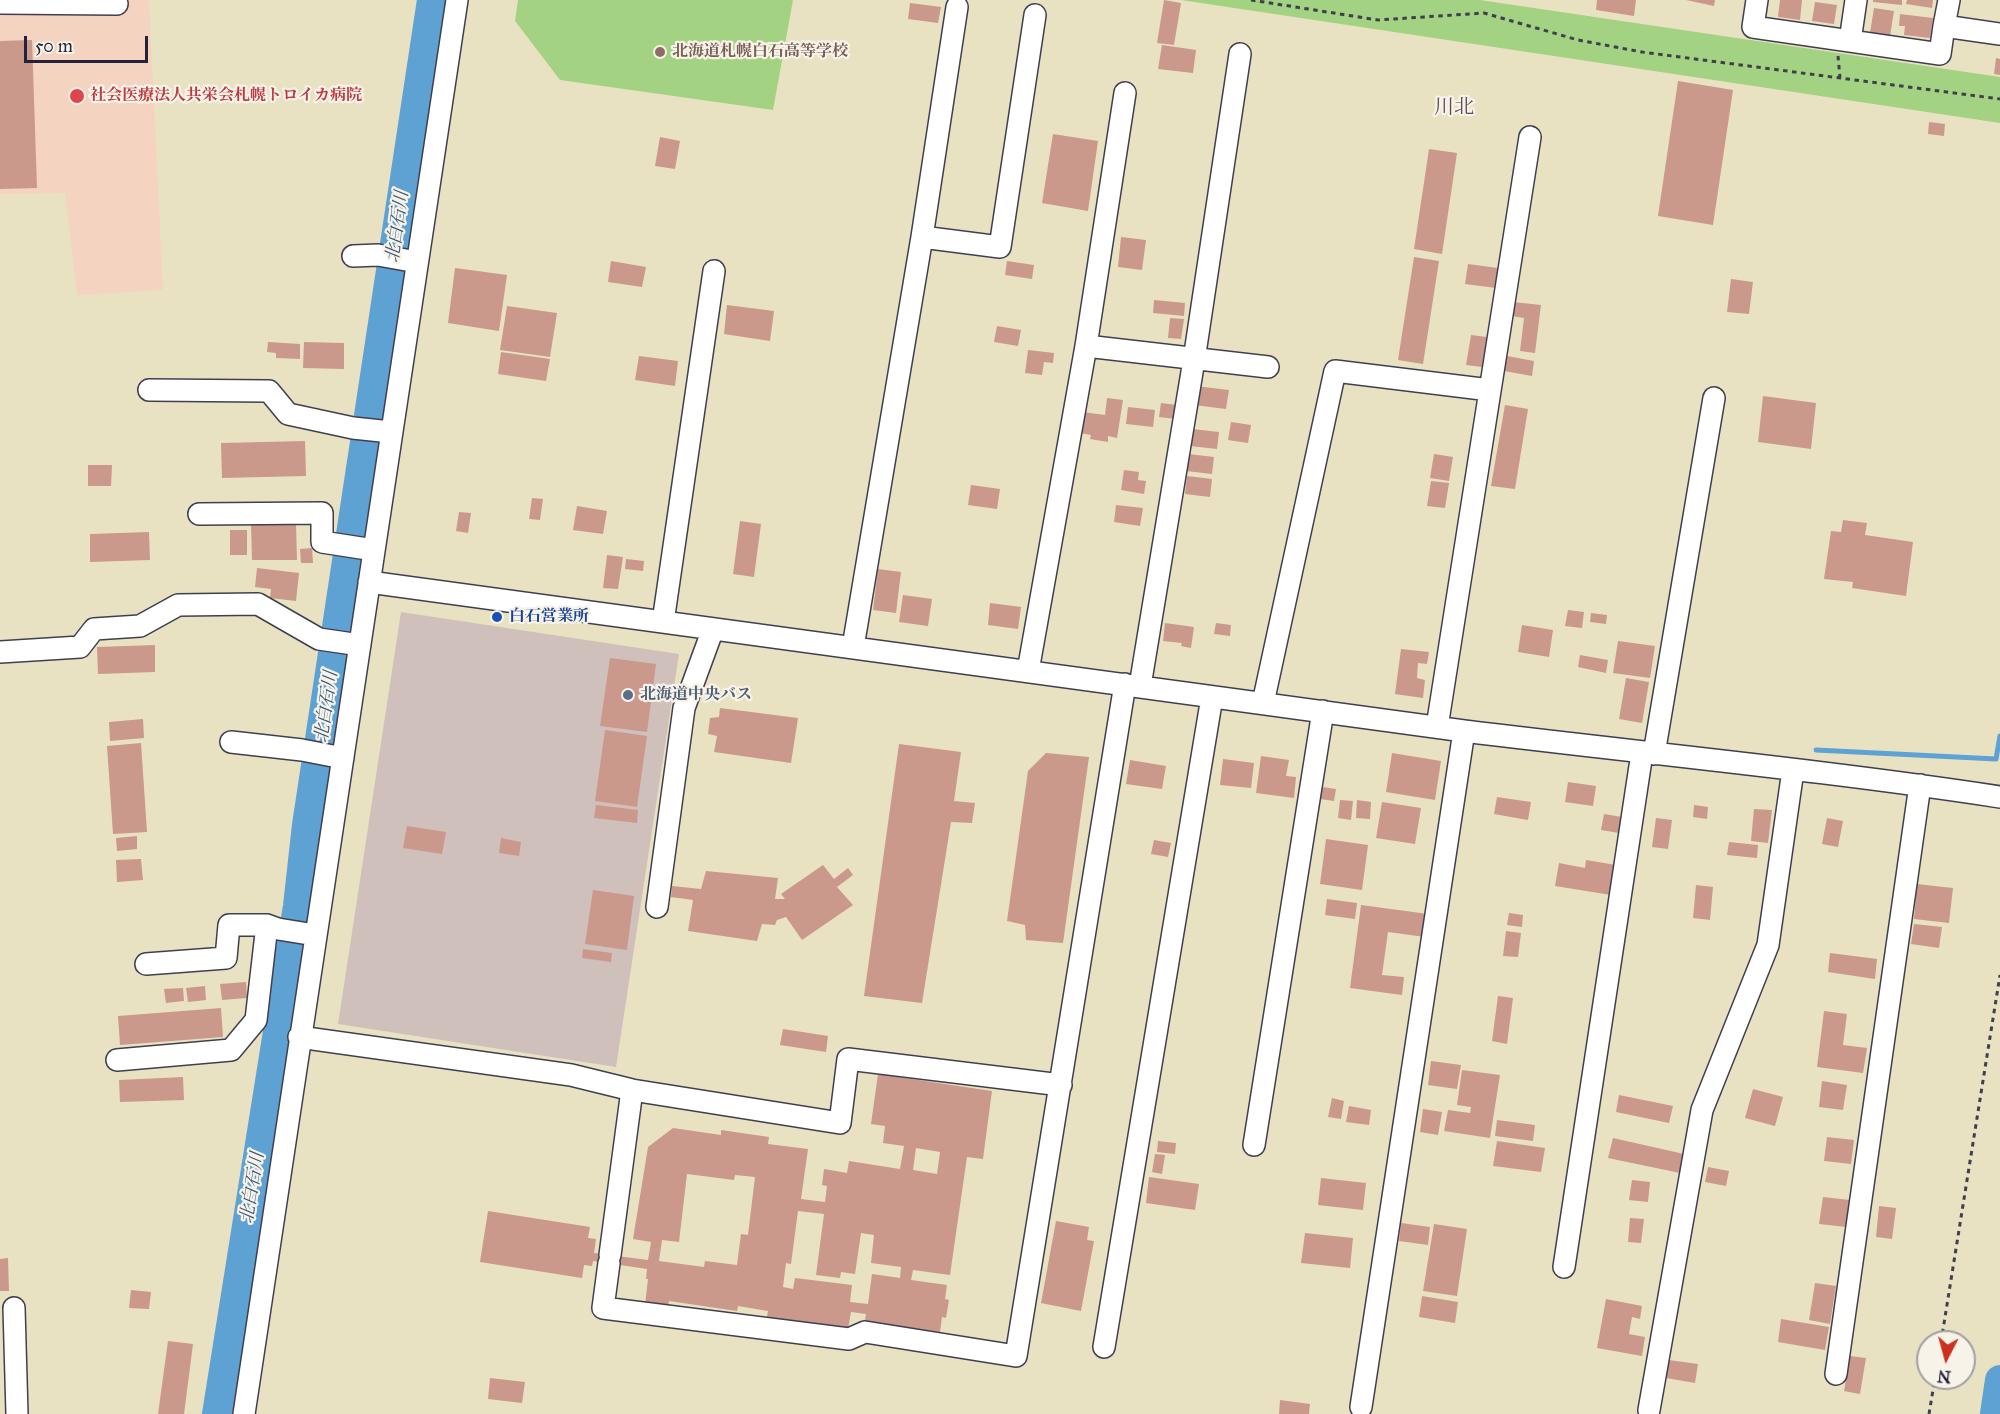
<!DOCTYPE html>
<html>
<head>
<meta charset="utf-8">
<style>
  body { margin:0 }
  #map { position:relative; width:2000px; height:1414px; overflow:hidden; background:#e9e2c2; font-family:"IM FELL Great Primer",serif }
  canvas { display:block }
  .north { position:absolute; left:1916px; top:1330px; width:60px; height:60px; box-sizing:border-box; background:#f7f3e8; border:2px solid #a29fa3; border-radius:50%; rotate:186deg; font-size:16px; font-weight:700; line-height:24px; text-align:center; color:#22223b }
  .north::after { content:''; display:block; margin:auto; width:21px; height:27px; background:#c8321e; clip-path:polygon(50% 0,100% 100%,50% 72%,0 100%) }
  .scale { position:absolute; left:24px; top:36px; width:124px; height:27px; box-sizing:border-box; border:3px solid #22223b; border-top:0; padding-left:8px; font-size:18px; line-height:21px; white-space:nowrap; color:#22223b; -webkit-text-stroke:4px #f7f3e8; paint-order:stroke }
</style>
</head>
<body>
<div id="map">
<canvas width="2000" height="1414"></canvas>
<div class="north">N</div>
<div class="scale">50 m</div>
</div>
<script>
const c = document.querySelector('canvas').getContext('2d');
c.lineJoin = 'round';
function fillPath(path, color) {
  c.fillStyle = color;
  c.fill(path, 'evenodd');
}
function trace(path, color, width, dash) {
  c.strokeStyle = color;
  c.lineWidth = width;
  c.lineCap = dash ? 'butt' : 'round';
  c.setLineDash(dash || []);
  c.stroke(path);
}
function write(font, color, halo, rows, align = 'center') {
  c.font = font + ' "IM FELL Great Primer","Noto Serif JP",serif';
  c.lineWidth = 4.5;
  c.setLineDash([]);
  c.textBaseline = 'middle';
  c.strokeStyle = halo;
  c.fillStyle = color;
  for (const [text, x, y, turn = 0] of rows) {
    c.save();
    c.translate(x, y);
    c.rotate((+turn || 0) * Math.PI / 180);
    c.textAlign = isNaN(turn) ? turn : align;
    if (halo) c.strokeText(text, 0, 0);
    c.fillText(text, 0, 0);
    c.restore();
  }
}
const built = new Path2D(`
  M0 0H149L163 290 77 295 65 193 0 194Z`);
const industrial = new Path2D(`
  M401 612 679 654 616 1067 338 1024Z`);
const green = new Path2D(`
  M518 0H793L773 110 560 80 515 21Z
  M1181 0H1480L2000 77V123Z`);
const stream = new Path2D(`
  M1816 750 1996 759 2000 736`);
const river = new Path2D(`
  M217 1414 298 906 307 825 432 0
  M1995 1414 2000 1380`);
const building = new Path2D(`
  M1164 0 1181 3 1174 45 1157 43Z
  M1597 0H1636L1634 16 1596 10Z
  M1686 0H1715L1714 6Z
  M1780 0H1802L1800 20 1778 17Z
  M1873 0H1902V5L1873 2Z
  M1907 0H1933L1932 8 1906 4Z
  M1815 2 1837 5 1834 24 1812 21Z
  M910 3 941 7 938 23 908 19Z
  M1874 8 1894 11 1890 36 1870 33Z
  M1900 14 1933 18 1930 38 1904 35 1905 26H1899Z
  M32 40 37 188 0 189V41Z
  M1162 45 1196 50 1193 73 1158 69Z
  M1996 58 2000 59V75L1994 74Z
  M1678 81 1733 90 1713 225 1658 216Z
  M1929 122 1945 124 1944 136 1928 134Z
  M1053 134 1098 141 1088 211 1042 203Z
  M660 137 680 141 675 169 655 166Z
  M1429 149 1457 153 1442 254 1414 249Z
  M1121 237 1146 240 1142 270 1118 267Z
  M1414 257 1439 261 1423 364 1398 360Z
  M611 261 646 267 642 287 608 282Z
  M1007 261 1034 265 1032 279 1005 275Z
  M1468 264 1498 268 1496 288 1465 284Z
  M455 268 507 275 499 331 448 323Z
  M1731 279 1753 282 1749 314 1727 312Z
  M1154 300 1185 303 1184 316 1153 313Z
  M1513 302 1541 305 1535 353 1520 351 1524 318 1511 316Z
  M727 305 774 311 770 341 724 334Z
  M507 306 557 313 550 357 500 350Z
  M1170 318 1184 319 1181 339 1168 338Z
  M997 326 1021 330 1018 346 994 342Z
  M1471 335 1487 337 1482 367 1466 365Z
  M268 342 300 344V359L276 358V353L267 352Z
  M304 342 344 343V369L303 368Z
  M1028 350 1054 353 1053 363 1044 362 1042 375 1025 373Z
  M501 352 550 359 546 381 498 374Z
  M639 356 678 361 675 386 635 380Z
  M1507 356 1534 361 1532 376 1504 371Z
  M1196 386 1229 390 1226 409 1194 405Z
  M1763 396 1816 403 1811 449 1758 442Z
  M1107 398 1123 400 1117 438 1108 436V442L1090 439 1091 435 1080 433 1083 412 1105 415Z
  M1161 403 1177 405 1176 419 1159 417Z
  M1505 405 1528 409 1515 489 1491 486Z
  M1128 407 1155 410 1153 427 1126 424Z
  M1231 422 1251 425 1248 443 1228 440Z
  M1192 429 1219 432 1217 449 1190 446Z
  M305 441 306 476 222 478 221 443Z
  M1188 454 1214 457 1212 474 1186 471Z
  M1434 454 1453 457 1449 481 1430 478Z
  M88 465H112L111 486H88Z
  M1124 470 1139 472 1138 480 1146 481 1144 494 1121 490Z
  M1187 476 1212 479 1210 497 1185 494Z
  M1431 481 1449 483 1445 508 1427 506Z
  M971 485 1000 489 997 509 968 505Z
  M532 498 543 499 540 520 529 519Z
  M1116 505 1143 508 1140 526 1114 522Z
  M577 506 607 511 603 534 573 530Z
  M459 512 471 513 468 533 456 531Z
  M1843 520 1867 523 1865 535 1913 542 1906 596 1852 588 1853 582 1824 579 1831 531 1841 532Z
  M740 521 761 524 754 577 733 574Z
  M296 523 297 560H252L251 524Z
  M230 530H247V555H230Z
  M149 532 150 560 90 562V534Z
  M312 548 313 563H301L300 549Z
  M607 555 623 557 618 589 603 588Z
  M626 559 644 561 643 571 625 569Z
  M257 568 299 573 296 601 270 598 271 589 255 587Z
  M878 569 901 572 896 613 873 610Z
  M903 595 932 599 928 626 899 622Z
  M990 603 1021 607 1018 629 988 625Z
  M1568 610 1584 612 1582 628 1565 626Z
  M1591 613 1607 615 1606 624 1590 622Z
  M1165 623 1194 627 1191 648 1181 646 1182 643 1163 641Z
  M1216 623 1231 625 1230 636 1214 634Z
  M1522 625 1553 630 1549 657 1518 652Z
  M1618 641 1655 646 1650 678 1613 673Z
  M155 645V672L98 674 97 647Z
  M1401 649 1429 652 1427 664 1418 663 1417 678 1425 680 1423 698 1395 694Z
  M1580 655 1608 660 1606 673 1578 667Z
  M610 658 656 664 647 732 600 726Z
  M1626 678 1649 682 1642 723 1619 719Z
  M720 708 798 718 791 763 714 752 717 736 708 734 710 718 719 717Z
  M143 719 144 738 110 741 109 722Z
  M605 730 647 736 637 807 595 801Z
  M141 743 147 832 113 834 107 746Z
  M899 744 961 752 954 801 975 803 972 823 951 822 922 1003 864 996Z
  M1046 753 1089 757 1063 943 1026 940 1025 925 1007 921 1028 771Z
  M1392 753 1441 761 1435 800 1386 792Z
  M1261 756 1289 760 1286 776 1296 777 1294 798 1256 793Z
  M1223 759 1254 763 1251 788 1220 785Z
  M1130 760 1166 766 1162 789 1126 784Z
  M1568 782 1596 786 1593 806 1565 802Z
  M1316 786 1336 789 1334 801 1314 798Z
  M1497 797 1531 802 1528 820 1494 814Z
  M1340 800 1353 801 1351 820 1338 818Z
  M1357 800 1371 802 1370 819 1356 818Z
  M1382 802 1421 808 1415 844 1376 838Z
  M596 805 638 810 637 823 594 818Z
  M1694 805 1708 807 1707 819 1693 817Z
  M1754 809 1772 810 1768 843 1751 841Z
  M1604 814 1622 817 1619 833 1601 830Z
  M1656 818 1672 820 1668 849 1652 847Z
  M1827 818 1843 821 1838 847 1822 844Z
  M407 826 446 832 442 854 403 848Z
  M137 836V849L117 851 116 838Z
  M501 838 521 842 519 856 499 853Z
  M1326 839 1368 845 1362 890 1320 884Z
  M1154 840 1171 843 1168 857 1151 854Z
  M1729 842 1758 845 1757 858 1727 855Z
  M141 859 143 880 117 882 116 860Z
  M1586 860 1616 865 1611 895 1555 886 1559 863 1585 868Z
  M823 865 834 879 848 868 853 875 837 887 853 905 802 940 786 917 777 920 775 925 762 924 757 941 688 931 693 900 671 897 672 886 701 889 706 871 778 878 775 899H785L781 894Z
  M1917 884 1953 888 1949 923 1914 919Z
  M1696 885 1713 887 1710 920 1693 918Z
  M593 890 634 896 627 950 585 944Z
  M1327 899 1357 903 1355 919 1325 915Z
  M1361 905 1428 914 1425 937 1388 932 1382 975 1404 977 1402 995 1350 988Z
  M1509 913 1523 915 1522 927 1507 925Z
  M1914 924 1942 927 1939 948 1911 944Z
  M1506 931 1521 933 1518 957 1503 956Z
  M583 949 612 953 611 962 582 958Z
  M1830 953 1877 959 1875 979 1828 972Z
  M246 982 247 998 222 1000 220 984Z
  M205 986 206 1000 188 1002 186 988Z
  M183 988 184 1001 166 1003 164 989Z
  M1498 996 1513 998 1507 1044 1492 1041Z
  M221 1008 223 1037 120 1045 118 1016Z
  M1824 1011 1847 1014 1843 1045 1867 1048 1863 1073 1817 1067Z
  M783 1029 828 1036 826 1052 780 1045Z
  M1431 1061 1461 1065 1457 1089 1428 1085Z
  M1462 1070 1500 1075 1490 1138 1444 1131 1448 1110 1470 1113 1471 1107 1457 1105Z
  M878 1074 992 1091 983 1159 967 1157 950 1275 913 1270 911 1280 947 1285 945 1299 949 1300 946 1318 942 1317 940 1332 911 1328 910 1331 893 1329 894 1326 865 1321 866 1314 851 1312 848 1329 767 1317 768 1311 738 1306 737 1311 669 1301 668 1309 645 1305 648 1279H646L647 1269 593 1261 592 1266 584 1265 582 1278 480 1262 488 1211 590 1227 588 1238 596 1239 594 1253 648 1260 651 1242 633 1239 648 1147 673 1128 721 1135V1130L769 1137 768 1144 808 1149 801 1199 825 1202 827 1186 822 1185 824 1169 847 1173 849 1161 900 1169 904 1146 883 1143 885 1126 871 1124ZM916 1148 940 1152 937 1174 913 1170ZM687 1174 734 1180 735 1175 755 1177 748 1235 741 1234 737 1265 705 1261 704 1267 659 1261 662 1240 679 1242ZM798 1211 824 1214 816 1275 840 1278 841 1272 855 1274 861 1233 874 1235 871 1263 901 1267 900 1278 872 1274 868 1304 850 1302 852 1285 795 1278 793 1289 783 1287 786 1263 791 1264Z
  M183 1077 184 1100 120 1102 119 1080Z
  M1822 1081 1847 1085 1843 1110 1819 1107Z
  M1753 1089 1783 1097 1775 1126 1745 1118Z
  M1619 1095 1673 1106 1669 1123 1616 1112Z
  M1332 1098 1344 1101 1341 1119 1328 1117Z
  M1349 1106 1371 1110 1369 1125 1346 1122Z
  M1423 1109 1442 1112 1438 1135 1420 1132Z
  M1497 1120 1535 1125 1533 1141 1495 1136Z
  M1827 1137 1854 1140 1851 1164 1824 1161Z
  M1613 1138 1684 1154 1680 1173 1608 1158Z
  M1158 1141 1176 1143 1175 1154 1157 1152Z
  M1497 1141 1545 1148 1541 1172 1493 1166Z
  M1155 1154 1165 1155 1162 1174 1152 1172Z
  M1708 1167 1729 1171 1726 1186 1705 1182Z
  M1149 1177 1199 1184 1195 1210 1146 1203Z
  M1321 1178 1366 1183 1363 1210 1318 1205Z
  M1632 1180 1650 1182 1648 1202 1629 1200Z
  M1823 1197 1850 1200 1846 1227 1819 1224Z
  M1879 1206 1896 1208 1892 1239 1876 1237Z
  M1630 1218 1644 1219 1641 1243 1628 1242Z
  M1056 1221 1089 1227 1087 1240 1094 1241 1081 1311 1041 1303Z
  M1401 1223 1430 1227 1428 1245 1399 1241Z
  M1434 1224 1467 1229 1457 1296 1423 1291Z
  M1305 1233 1353 1238 1350 1268 1301 1263Z
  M8 1258 9 1291H0V1259Z
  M1815 1283 1836 1286 1830 1324 1809 1320Z
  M131 1290 151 1292 149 1309 129 1308Z
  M1422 1296 1458 1302 1455 1323 1419 1317Z
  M1606 1299 1642 1306 1640 1319 1632 1317 1629 1334 1645 1337 1642 1356 1597 1348Z
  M1781 1319 1829 1327 1825 1350 1778 1342Z
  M168 1341 193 1344 184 1414H158Z
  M1850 1356 1866 1358 1860 1394 1844 1391Z
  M1669 1360 1698 1364 1695 1383 1666 1378Z
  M490 1378 525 1382 522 1403 488 1399Z
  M1280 1400 1310 1404 1309 1414H1279Z`);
const path = new Path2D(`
  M1251 0 1378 20 1484 13 1578 40 1642 52 2000 99
  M1838 56 1840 78
  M1941 1342 2000 975
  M1929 1414 1935 1378`);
const minor = new Path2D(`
  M1757 0 1753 27 1940 54 1944 26 2000 34
  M0 3 117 4
  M1944 26 1949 0
  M1850 41 1856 0
  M922 237 1000 247 1035 15
  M353 256 378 255 417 262
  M1086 346 1268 367
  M149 390 269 391 288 414 353 428 391 432
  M199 514 322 513V542L374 550
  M369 582 1464 731C1643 753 1822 770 2000 797
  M663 622 714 271
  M853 647 922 237 957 7
  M0 652 80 647 94 629 140 626 178 605 258 604 319 639 360 645
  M1028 671 1086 346 1125 93
  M1140 686 1194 360 1240 54
  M1263 703 1335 371 1490 390
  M1437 727 1530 137
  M231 742 302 750 343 758
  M1654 754 1714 398
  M657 907 684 708 713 629
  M146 964 226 958 229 925H267L278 929 315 935
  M299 1037 571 1075 632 1090 840 1123 848 1059 1061 1085
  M117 1060 231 1050 256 1020 267 925
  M1254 1145 1323 711
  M610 1255 632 1090
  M609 1263 603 1308 849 1339 865 1332 1016 1356 1125 684
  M1564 1267 1642 753
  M14 1308 17 1414
  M1104 1347 1212 697
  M1836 1374 1920 785
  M1361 1407 1464 731
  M1649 1410 1702 1110 1768 945 1793 770
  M244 1414 457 0`);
const markers = [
  [660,52,6,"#8d6e63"],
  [77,96,8,"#e0444e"],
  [497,617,6,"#1a4fb4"],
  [628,695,6,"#5c6f8a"]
];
const educationNames = [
  ["北海道札幌白石高等学校",672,52]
];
const healthNames = [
  ["社会医療法人共栄会札幌トロイカ病院",90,96]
];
const transitNames = [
  ["白石営業所",509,617]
];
const serviceNames = [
  ["北海道中央バス",640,695]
];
const waterNames = [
  ["北白石川",398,227,-82],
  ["北白石川",327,707,-82],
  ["北白石川",253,1188,-81]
];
const quarterNames = [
  ["川北",1454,108]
];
fillPath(built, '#f4d3c0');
fillPath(industrial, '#d0c0bc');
fillPath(green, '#a3d382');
trace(stream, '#5ea2d3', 5);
trace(river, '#5ea2d3', 30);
fillPath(building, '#cb988c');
trace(minor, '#403f4f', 24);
trace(path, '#403f4f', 3, [4.5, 4.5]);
trace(minor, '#fff', 21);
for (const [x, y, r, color] of markers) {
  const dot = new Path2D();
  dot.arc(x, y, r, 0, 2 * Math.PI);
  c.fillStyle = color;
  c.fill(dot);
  trace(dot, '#f7f3e8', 2);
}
write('bold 16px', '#785e54', '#f7f3e8', educationNames, 'left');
write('bold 16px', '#be3a42', '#f7f3e8', healthNames, 'left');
write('bold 16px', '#164399', '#f7f3e8', transitNames, 'left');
write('bold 16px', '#4e5e75', '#f7f3e8', serviceNames, 'left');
write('italic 18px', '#3a5578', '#f7f3e8', waterNames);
write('20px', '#5d4b57', '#f7f3e8', quarterNames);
</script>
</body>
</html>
